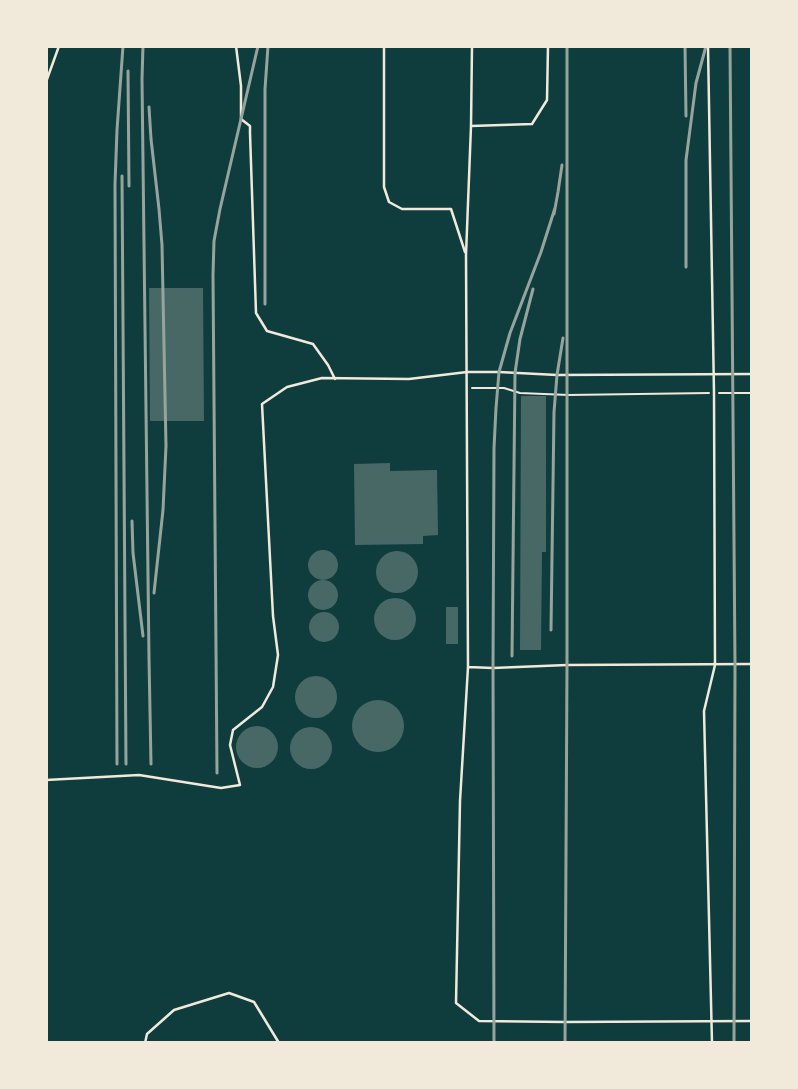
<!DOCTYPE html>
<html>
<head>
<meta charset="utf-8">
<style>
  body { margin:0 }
  #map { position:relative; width:798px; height:1089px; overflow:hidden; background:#0f3d3e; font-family:"Fira Sans Condensed",sans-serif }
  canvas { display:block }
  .frame { position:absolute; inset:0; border:48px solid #f1e9da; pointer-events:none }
</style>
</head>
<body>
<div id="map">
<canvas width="798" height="1089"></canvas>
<div class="frame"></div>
</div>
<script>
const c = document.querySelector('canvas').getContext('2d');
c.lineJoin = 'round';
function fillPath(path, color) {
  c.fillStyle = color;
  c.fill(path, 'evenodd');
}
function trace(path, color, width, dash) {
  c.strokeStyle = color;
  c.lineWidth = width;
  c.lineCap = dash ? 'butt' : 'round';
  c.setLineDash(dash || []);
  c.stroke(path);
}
const building = new Path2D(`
  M149 288H203L204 421H150Z
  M521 396H546V552H542L541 650H520Z
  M390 463V471L437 470 438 535 423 536V544L355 545 354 464Z
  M308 565a15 15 0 1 1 30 0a15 15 0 1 1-30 0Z
  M376 572a21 21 0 1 1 42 0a21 21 0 1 1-42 0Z
  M308 595a15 15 0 1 1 30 0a15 15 0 1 1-30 0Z
  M374 619a21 21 0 1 1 42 0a21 21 0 1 1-42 0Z
  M446 607H458V644H446Z
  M309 627a15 15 0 1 1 30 0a15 15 0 1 1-30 0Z
  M295 697a21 21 0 1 1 42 0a21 21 0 1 1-42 0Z
  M352 726a26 26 0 1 1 52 0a26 26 0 1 1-52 0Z
  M236 747a21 21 0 1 1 42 0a21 21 0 1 1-42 0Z
  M290 748a21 21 0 1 1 42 0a21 21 0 1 1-42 0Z`);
const path = new Path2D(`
  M472 388H504L520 393 568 395 709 393
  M719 393H752`);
const service = new Path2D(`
  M236 46 241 86V119L250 126V133L256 313 267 331 313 344 328 365 335 379
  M384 46V187L389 202 402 209H451L465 252
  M472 46 471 126 466 255 468 667 460 801 456 1003 479 1021 565 1022 752 1021
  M708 46 714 393 715 665 704 711 712 1043
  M46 82 59 46
  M471 126 532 124 547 100 548 46
  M468 667 493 668 567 665 752 664
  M46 780 139 775 221 788 240 785 230 745 233 730 262 707 273 687 278 655 273 616 262 404 287 387 322 378 409 379 467 372H499L557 375 752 374
  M145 1043 147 1034 174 1010 229 993 254 1002 279 1043`);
const rail = new Path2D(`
  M143 46 142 79 149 658 151 764
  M685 46 686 116
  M730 46 735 664 734 1043
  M128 71 129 186
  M149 107 151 139 159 209 162 245 166 446 163 510 154 593
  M122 176 126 764
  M554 214 558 192 562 165
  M686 267V160L696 83 706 46
  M265 304V89L268 46
  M132 521 133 553 143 636
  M551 630 554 412 557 375 563 338
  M512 656 515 373 520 339 533 289
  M117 764 115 184 117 130 123 46
  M217 773 213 275 214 241 220 209 258 46
  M494 1043 493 668 494 448 496 408 499 372 510 333 541 252 555 208
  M565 1043 567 665V46`);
fillPath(building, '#486865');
trace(path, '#f1e9da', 2);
trace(service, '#f1e9da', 2.5);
trace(rail, '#97a49c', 3);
</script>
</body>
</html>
